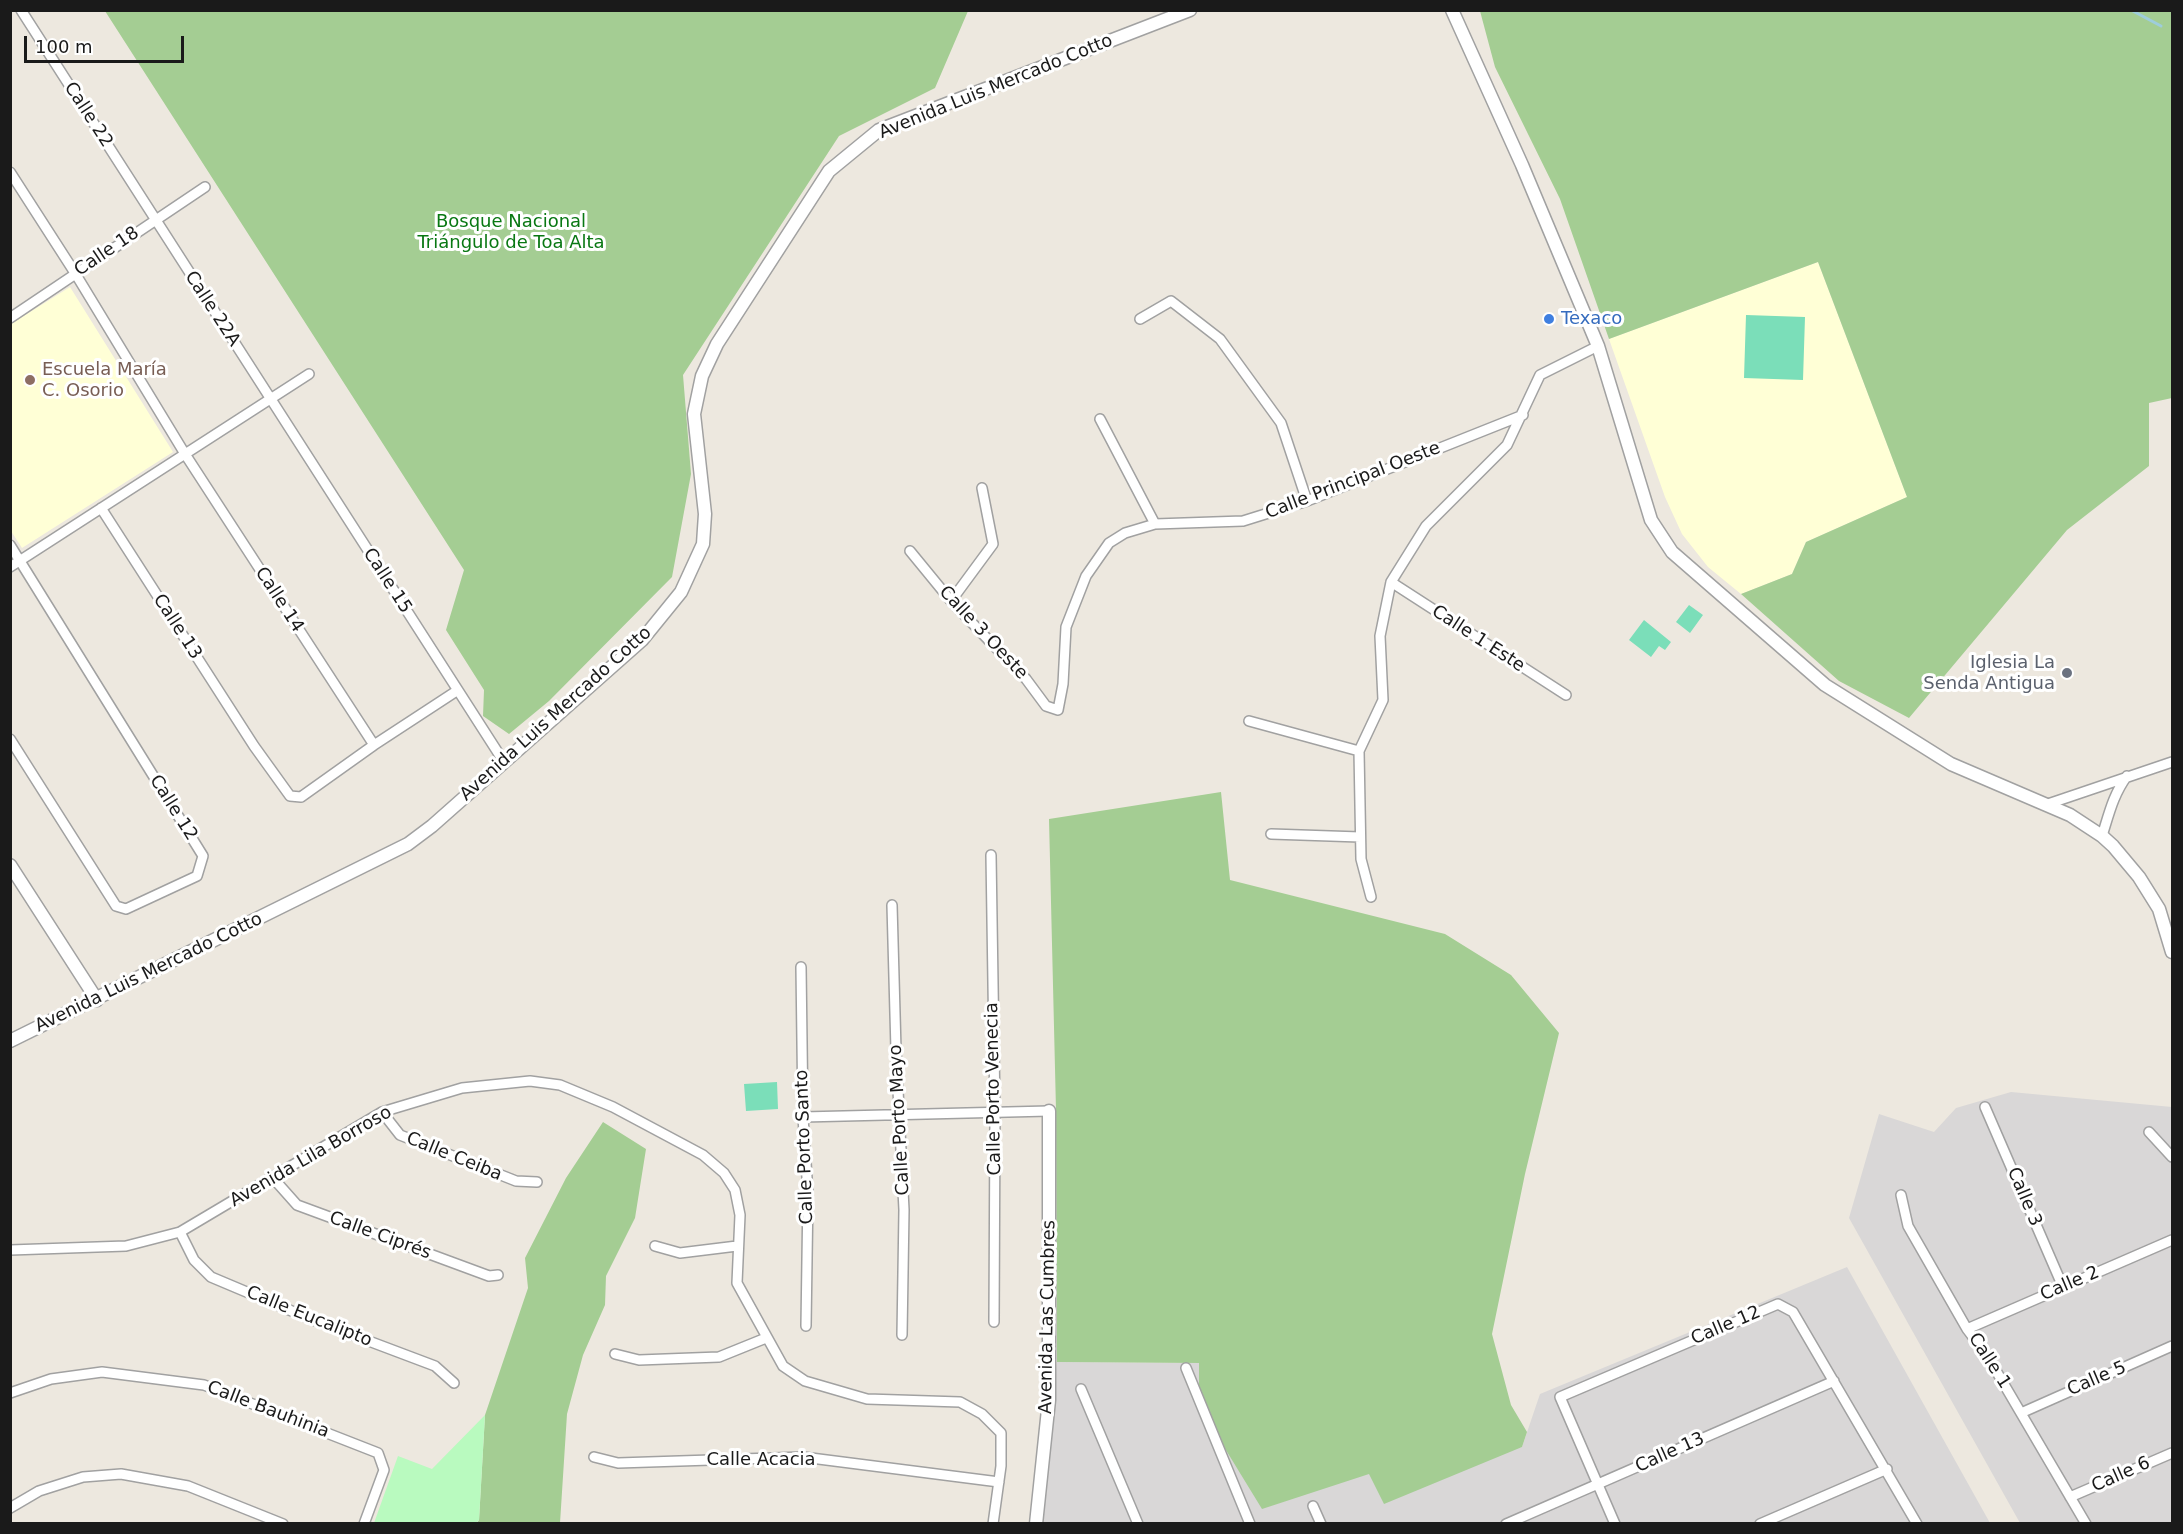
<!DOCTYPE html>
<html>
<head>
<meta charset="utf-8">
<style>
  body { margin:0 }
  #map { position:relative; width:2183px; height:1534px; overflow:hidden; background:#ede8df; font-family:"DejaVu Sans",sans-serif }
  canvas { display:block }
  .frame { position:absolute; inset:0; border:12px solid #1a1a1a; pointer-events:none }
  .scale { position:absolute; left:24px; top:36px; width:160px; height:27px; box-sizing:border-box; border:3px solid #1a1a1a; border-top:0; padding-left:8px; font-size:18px; line-height:21px; white-space:nowrap; color:#1a1a1a; -webkit-text-stroke:4px #fff; paint-order:stroke }
</style>
</head>
<body>
<div id="map">
<canvas width="2183" height="1534"></canvas>
<div class="frame"></div>
<div class="scale">100 m</div>
</div>
<script>
const c = document.querySelector('canvas').getContext('2d');
c.lineJoin = 'round';
function fillPath(path, color) {
  c.fillStyle = color;
  c.fill(path, 'evenodd');
}
function trace(path, color, width, dash) {
  c.strokeStyle = color;
  c.lineWidth = width;
  c.lineCap = dash ? 'butt' : 'round';
  c.setLineDash(dash || []);
  c.stroke(path);
}
function write(font, color, halo, rows, align = 'center') {
  c.font = font + ' "DejaVu Sans",sans-serif';
  c.lineWidth = 6;
  c.setLineDash([]);
  c.textBaseline = 'middle';
  c.strokeStyle = halo;
  c.fillStyle = color;
  for (const [text, x, y, turn = 0] of rows) {
    c.save();
    c.translate(x, y);
    c.rotate((+turn || 0) * Math.PI / 180);
    c.textAlign = isNaN(turn) ? turn : align;
    if (halo) c.strokeText(text, 0, 0);
    c.fillText(text, 0, 0);
    c.restore();
  }
}
const residential = new Path2D(`
  M2011 1092 2172 1107V1523H2020L1849 1218 1879 1114 1934 1132 1956 1108Z
  M1847 1267 1990 1523 1038 1524 1057 1362 1200 1363 1199 1406 1369 1474 1522 1447 1540 1394Z`);
const education = new Path2D(`
  M1818 262 1907 497 1806 542 1792 574 1741 594 1708 567 1682 534 1665 497 1609 339Z
  M70 287 173 452 22 548 11 531V324Z`);
const forest = new Path2D(`
  M105 11H968L935 88 839 136 683 375 691 474 672 577 549 701 509 734 483 716 484 690 446 630 464 570Z
  M1480 11H2172V398L2149 403V466L2067 530 1909 718 1839 681 1741 594 1792 574 1806 542 1907 497 1818 262 1609 339 1560 199 1495 67Z
  M1221 792 1230 880 1445 934 1511 975 1559 1033 1525 1174 1492 1334 1511 1405 1527 1432 1522 1447 1384 1504 1369 1474 1262 1509 1199 1406V1363L1057 1362 1056 1110 1049 819Z
  M603 1122 646 1149 635 1218 606 1276 605 1305 583 1355 567 1414 560 1523 476 1524 479 1520 485 1415 528 1288 525 1258 566 1178Z`);
const park = new Path2D(`
  M485 1415 479 1520 476 1523H374L398 1456 432 1469Z`);
const pitch = new Path2D(`
  M1746 315 1805 317 1803 380 1744 378Z
  M1689 605 1703 615 1690 633 1676 622Z
  M1644 620 1671 642 1665 650 1659 646 1651 657 1629 640Z
  M777 1082 778 1109 746 1111 744 1084Z`);
const stream = new Path2D(`
  M2131 10 2161 26`);
const minor = new Path2D(`
  M21 10 504 762
  M10 172 75 273 185 454 374 745
  M10 318 205 187
  M1140 319 1171 301 1220 339 1281 423 1307 501
  M1100 419 1155 524
  M101 508 254 746 290 796 301 797 374 745 455 692 457 689
  M10 545 203 856 197 876 126 909 116 906 10 739
  M910 551 951 601 1026 679 1046 706 1058 710 1063 684 1066 627 1086 576 1109 543 1125 533 1155 524 1243 521 1307 501 1523 415
  M10 567 309 374
  M1391 582 1566 695
  M951 601 993 544 982 488
  M1249 721 1359 751
  M2045 805 2172 762
  M1271 834 1360 837
  M2102 836C2109 814 2113 795 2127 776
  M991 855 995 1112 994 1322
  M1371 897 1361 859 1359 751 1383 700 1380 636 1391 582 1426 526 1507 445 1540 375 1598 346
  M892 905 896 1050 904 1210 902 1335
  M801 967 803 1117 808 1193 806 1326
  M1985 1107 2063 1287
  M382 1112 400 1135 516 1181 537 1182
  M803 1117 1049 1111
  M2149 1132 2172 1157
  M273 1178 297 1205 489 1276 498 1275
  M1901 1195 1908 1226 1967 1329 1988 1357 2086 1524
  M180 1232 194 1260 211 1277 313 1320 435 1366 454 1383
  M655 1246 680 1253 737 1246
  M10 1250 126 1246 180 1232 382 1112 462 1088 530 1081 560 1085 613 1107 703 1155 724 1173 735 1190 740 1215 737 1283 783 1366 805 1381 867 1399 960 1402 982 1414 1001 1433V1466L993 1524
  M1967 1329 2172 1240
  M615 1354 639 1360 719 1357 766 1338
  M1186 1368 1250 1524
  M1081 1389 1138 1524
  M10 1393 51 1379 102 1372 204 1385 378 1453 384 1470 364 1524
  M2021 1413 2172 1346
  M594 1457 618 1463 803 1457 999 1482
  M2070 1497 2172 1453
  M1313 1506 1321 1524
  M10 1508 39 1491 83 1477 121 1474 188 1486 283 1524
  M1506 1524 1834 1381
  M1615 1524 1560 1397 1778 1304 1793 1312 1917 1524
  M1760 1524 1887 1469`);
const tertiary = new Path2D(`
  M1452 10 1522 165 1598 346 1651 520 1672 552 1825 685 1951 764 2070 815 2102 836 2113 846 2139 877 2159 909 2172 952
  M10 865 97 1000
  M10 1041 408 844 432 826 642 640 681 592 703 544 705 514 694 414 702 376 717 344 829 171 879 130 1190 10
  M1036 1524 1049 1400V1111`);
const markers = [
  [1549,319,6,"#3f7fe0"],
  [30,380,6,"#8d6e63"],
  [2067,673,6,"#6b7280"]
];
const streetNames = [
  ["Avenida Luis Mercado Cotto",996,87,-22],
  ["Calle 22",88,115,57],
  ["Calle 18",107,252,-34],
  ["Calle 22A",212,309,57],
  ["Calle Principal Oeste",1353,481,-21],
  ["Calle 15",387,581,57],
  ["Calle 14",279,600,57],
  ["Calle 13",177,627,57],
  ["Calle 3 Oeste",983,633,47],
  ["Calle 1 Este",1478,639,33],
  ["Avenida Luis Mercado Cotto",556,714,-42],
  ["Calle 12",173,808,58],
  ["Avenida Luis Mercado Cotto",149,973,-26],
  ["Calle Porto Venecia",994,1089,-91],
  ["Calle Porto Mayo",900,1120,-93],
  ["Calle Porto Santo",805,1147,-92],
  ["Avenida Lila Borroso",311,1157,-30],
  ["Calle Ceiba",454,1157,22],
  ["Calle 3",2024,1197,67],
  ["Calle Ciprés",380,1236,20],
  ["Calle 2",2070,1284,-23],
  ["Calle Eucalipto",309,1317,22],
  ["Avenida Las Cumbres",1048,1317,-89],
  ["Calle 12",1726,1326,-23],
  ["Calle 1",1989,1361,57],
  ["Calle 5",2097,1379,-23],
  ["Calle Bauhinia",268,1410,21],
  ["Calle 13",1670,1453,-24],
  ["Calle Acacia",761,1460],
  ["Calle 6",2121,1475,-24]
];
const parkNames = [
  ["Bosque Nacional",511,222],
  ["Triángulo de Toa Alta",511,243]
];
const shopNames = [
  ["Texaco",1561,319]
];
const educationNames = [
  ["Escuela María",42,370],
  ["C. Osorio",42,391]
];
const worshipNames = [
  ["Iglesia La",2055,663],
  ["Senda Antigua",2055,684]
];
fillPath(residential, '#d9d7d7');
fillPath(education, '#ffffd6');
fillPath(forest, '#a4cd93');
fillPath(park, '#b9fabf');
fillPath(pitch, '#7bdeb9');
trace(stream, '#9ecddc', 3);
trace(minor, '#a1a1a1', 12);
trace(tertiary, '#a1a1a1', 15);
trace(minor, '#fff', 9);
trace(tertiary, '#fff', 12);
for (const [x, y, r, color] of markers) {
  const dot = new Path2D();
  dot.arc(x, y, r, 0, 2 * Math.PI);
  c.fillStyle = color;
  c.fill(dot);
  trace(dot, '#fff', 2);
}
write('18px', '#1a1a1a', '#fff', streetNames);
write('18px', '#097813', '#fff', parkNames);
write('18px', '#366cbe', '#fff', shopNames, 'left');
write('18px', '#785e54', '#fff', educationNames, 'left');
write('18px', '#5b616d', '#fff', worshipNames, 'right');
</script>
</body>
</html>
